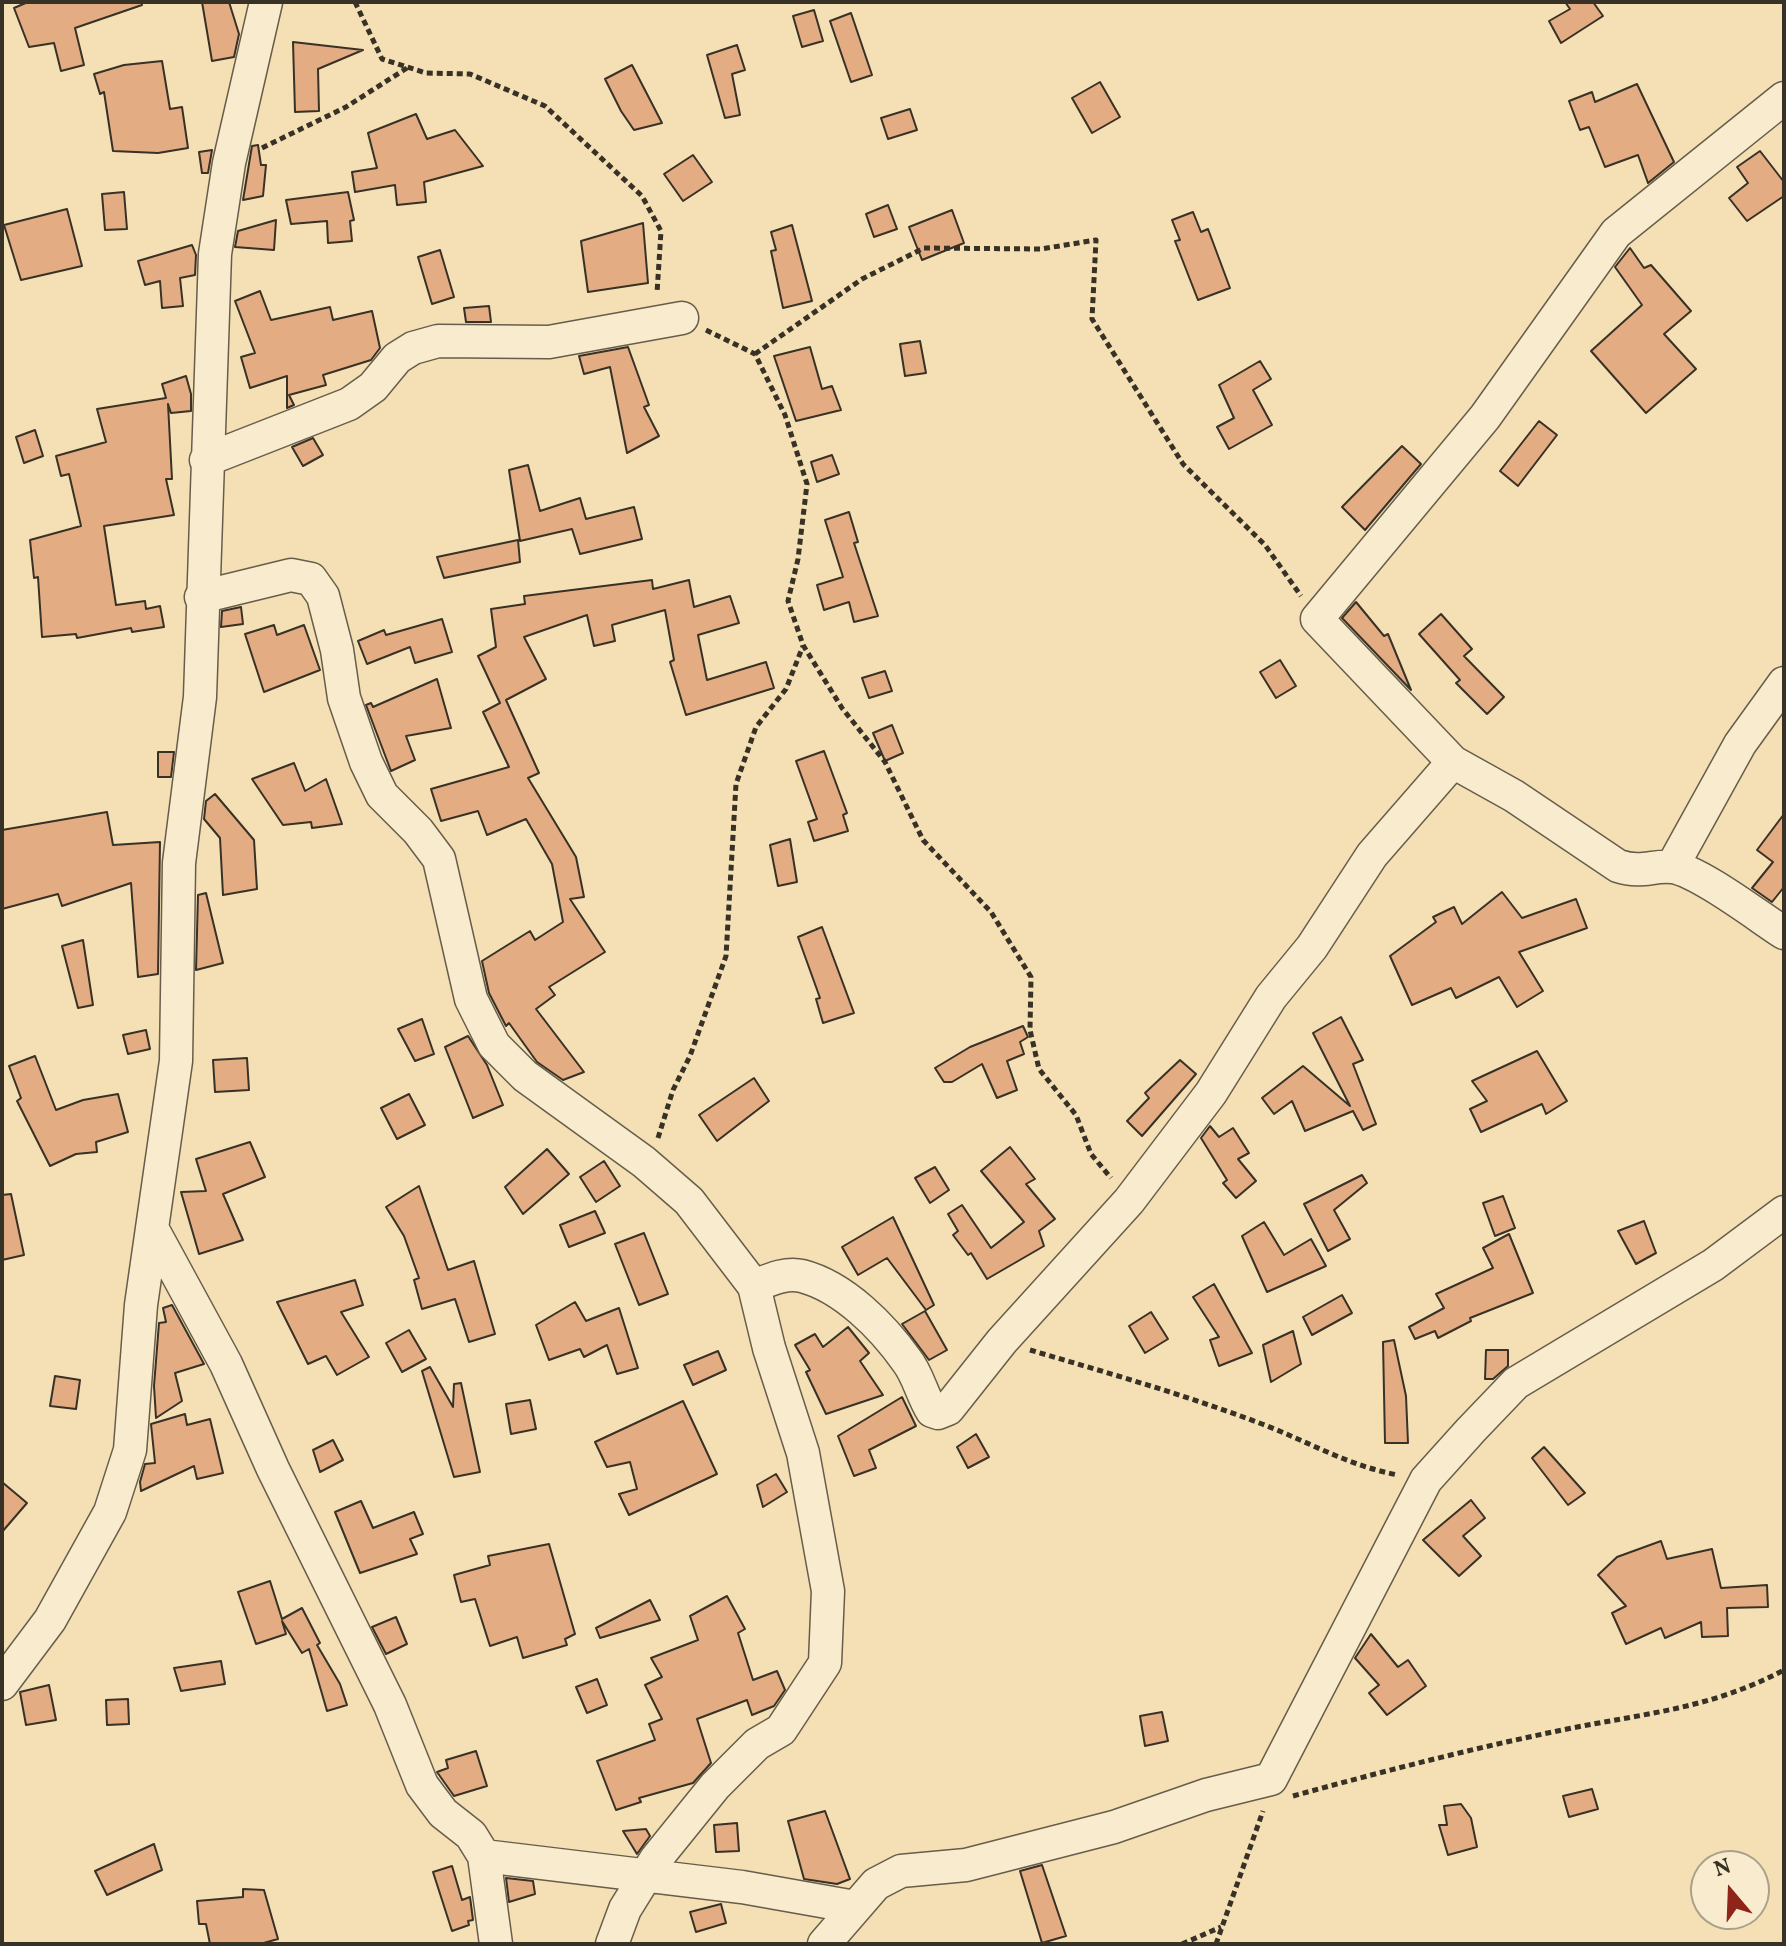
<!DOCTYPE html>
<html>
<head>
<meta charset="utf-8">
<style>
  body { margin:0 }
  #map { position:relative; width:1786px; height:1946px; overflow:hidden; background:#f4e0b4; font-family:Vollkorn,serif }
  canvas { display:block }
  .frame { position:absolute; inset:0; border:4px solid #383126; pointer-events:none }
  .north { position:absolute; left:1690px; top:1850px; width:80px; height:80px; box-sizing:border-box; background:#f8ebce; border:2px solid #aba18b; border-radius:50%; rotate:341deg; font-size:22px; font-weight:700; line-height:32px; text-align:center; color:#383126 }
  .north::after { content:''; display:block; margin:auto; width:28px; height:36px; background:#8f2418; clip-path:polygon(50% 0,100% 100%,50% 72%,0 100%) }
</style>
</head>
<body>
<div id="map">
<canvas width="1786" height="1946"></canvas>
<div class="frame"></div>
<div class="north">N</div>
</div>
<script>
const c = document.querySelector('canvas').getContext('2d');
c.lineJoin = 'round';
function fillPath(path, color) {
  c.fillStyle = color;
  c.fill(path, 'evenodd');
}
function trace(path, color, width, dash) {
  c.strokeStyle = color;
  c.lineWidth = width;
  c.lineCap = dash ? 'butt' : 'round';
  c.setLineDash(dash || []);
  c.stroke(path);
}
const building = new Path2D(`
  M28 2H141L142 5 75 28 84 65 61 71 54 43 29 47 14 8Z
  M202 2H229L239 34 234 57 212 61Z
  M1565 2H1593L1603 16 1561 43 1549 21 1570 9Z
  M814 10 823 41 802 47 793 16Z
  M851 13 872 75 851 82 830 21Z
  M293 42 363 50 318 69 319 111 295 112Z
  M737 45 745 70 732 74 740 115 725 118 707 55Z
  M162 61 170 109 182 107 188 148 158 153 113 151 104 92 100 94 94 74 124 65Z
  M632 65 662 123 634 130 621 111 605 79Z
  M1100 82 1120 117 1092 133 1072 98Z
  M1637 84 1674 162 1648 183 1638 155 1605 167 1589 127 1580 130 1569 101 1592 92 1595 102Z
  M910 109 917 130 888 139 881 118Z
  M416 114 427 139 455 130 483 166 424 182 426 202 397 205 395 185 355 192 352 172 377 168 368 133Z
  M258 145 261 165H266L263 196 243 200 252 146Z
  M212 150 208 173H202L199 152Z
  M1760 151 1784 182V196L1747 221 1729 198 1748 183 1737 167Z
  M693 155 712 182 683 201 664 174Z
  M124 192 127 229 105 230 102 194Z
  M348 192 354 220 350 221 352 241 328 243 327 221 291 224 286 200Z
  M888 205 897 229 874 237 866 214Z
  M67 209 82 266 21 280 4 225Z
  M952 210 964 243 922 260 909 227Z
  M1193 212 1201 232 1208 229 1230 288 1198 300 1175 241 1180 240 1172 220Z
  M276 220 274 250 235 247 238 231Z
  M643 223 648 283 588 292 581 241Z
  M792 225 812 301 783 308 771 251 776 250 771 232Z
  M192 245 196 255 195 275 180 278 183 306 162 308 160 281 145 285 138 261Z
  M1630 248 1644 268 1651 265 1691 311 1664 334 1696 369 1646 413 1591 351 1642 305 1615 267Z
  M440 250 454 297 432 304 418 257Z
  M260 291 271 320 330 307 333 320 372 311 380 348 371 360 323 375 326 385 289 395 294 405 287 408V376L250 388 241 357 255 353 235 301Z
  M489 306 491 322H466L464 308Z
  M920 341 926 373 905 376 900 344Z
  M628 347 649 405 644 407 659 436 627 453 610 367 584 374 579 356Z
  M810 347 822 389 832 386 841 410 796 421 774 356Z
  M1260 361 1271 379 1253 390 1272 425 1229 449 1217 427 1234 418 1219 385Z
  M186 376 191 394V411L171 413 168 404 172 479H166L174 515 104 526 116 605 145 601 146 609 160 606 164 627 132 632 131 628 77 638 76 634 42 637 38 577 34 578 30 540 81 526 69 474 61 476 56 456 106 442 97 409 166 398 162 384Z
  M1539 421 1557 435 1518 486 1500 471Z
  M35 430 43 456 24 463 16 437Z
  M313 438 323 455 303 466 292 447Z
  M1402 446 1421 464 1365 530 1342 507Z
  M832 455 839 474 817 482 811 462Z
  M528 465 540 511 580 498 586 519 634 507 642 539 580 554 572 529 520 541 509 470Z
  M849 512 858 542 854 543 878 616 854 622 849 602 824 610 817 585 843 577 825 520Z
  M518 540 520 562 444 578 437 557Z
  M652 580 653 589 689 580 694 607 730 596 739 623 698 635 707 680 766 662 774 688 686 715 670 662 674 660 665 610 612 625 615 641 594 646 587 615 524 637 546 679 506 700 539 773 528 778 576 857 584 897 570 899 605 952 549 987 555 995 536 1009 584 1072 563 1080 537 1062 509 1023 506 1026 489 993 482 961 530 931 535 940 563 922 552 864 526 819 487 835 478 811 441 821 431 789 509 767 483 712 500 703 478 656 496 647 491 609 525 604 524 596Z
  M1356 602 1384 636 1388 634 1411 690 1342 618Z
  M241 607 243 624 221 627 222 611Z
  M1441 614 1472 649 1464 656 1504 697 1487 714 1456 683 1460 680 1419 634Z
  M442 619 452 652 415 663 410 647 367 664 358 641 384 630 386 635Z
  M274 625 277 635 304 625 320 670 264 692 245 634Z
  M1280 660 1296 686 1276 698 1260 672Z
  M885 671 892 691 869 698 862 678Z
  M437 679 451 728 406 736 415 760 391 771 366 705 371 703 373 707Z
  M892 725 903 753 885 761 873 733Z
  M824 751 847 813 843 815 848 831 814 841 808 822 817 819 796 761Z
  M158 752H174L171 777H158Z
  M294 763 305 791 326 779 342 824 312 828 311 822 283 825 252 779Z
  M215 794 254 840 257 889 223 895 220 838 204 819 206 801Z
  M107 812 113 845 160 842 158 974 138 977 131 883 62 906 58 894 2 909V830Z
  M1784 814V887L1772 902 1752 888 1773 862 1757 850Z
  M790 839 797 882 778 886 770 845Z
  M1502 892 1522 918 1576 899 1587 928 1519 952 1543 991 1517 1007 1499 977 1456 998 1451 988 1412 1005 1390 956 1436 922 1433 917 1454 907 1462 924Z
  M206 893 223 963 196 970 198 895Z
  M822 927 854 1013 823 1023 816 999 820 998 798 937Z
  M83 940 93 1005 78 1008 62 946Z
  M1341 1017 1363 1060 1353 1064 1376 1124 1363 1130 1353 1111 1305 1131 1292 1101 1274 1114 1262 1098 1303 1066 1350 1106 1313 1033Z
  M422 1019 434 1054 415 1061 398 1029Z
  M1023 1026 1028 1037 1020 1042 1024 1054 1007 1061 1017 1090 997 1098 982 1064 952 1082H944L935 1068 970 1047Z
  M146 1030 150 1049 128 1054 123 1035Z
  M468 1036 487 1065 503 1105 473 1118 445 1047Z
  M1537 1051 1567 1101 1546 1114 1542 1104 1481 1132 1470 1109 1487 1101 1472 1081Z
  M35 1056 56 1110 83 1100 118 1094 128 1132 96 1142 97 1152 76 1154 50 1166 17 1101 21 1098 9 1066Z
  M247 1058 249 1090 215 1092 213 1060Z
  M1180 1060 1196 1074 1142 1136 1127 1121 1149 1098 1145 1093Z
  M754 1078 769 1101 717 1141 699 1115Z
  M409 1094 425 1125 397 1139 381 1108Z
  M1210 1126 1219 1137 1233 1128 1249 1153 1238 1159 1256 1181 1236 1198 1223 1183 1227 1180 1201 1138Z
  M250 1142 265 1177 223 1194 243 1240 199 1254 181 1192 206 1191 196 1159Z
  M1010 1147 1035 1179 1026 1184 1055 1219 1039 1231 1044 1246 987 1279 971 1253 968 1255 953 1235 958 1231 948 1214 962 1205 991 1248 1024 1222 981 1171Z
  M547 1149 569 1174 523 1214 505 1187Z
  M604 1161 620 1186 596 1202 580 1177Z
  M935 1167 949 1190 930 1203 915 1178Z
  M1362 1175 1367 1183 1334 1210 1350 1239 1328 1251 1304 1204Z
  M419 1186 448 1270 474 1261 495 1334 469 1342 455 1299 422 1309 414 1280 419 1278 404 1236 386 1207Z
  M11 1194 24 1255 2 1260V1195Z
  M1503 1196 1515 1228 1495 1236 1483 1203Z
  M595 1211 605 1233 569 1247 560 1225Z
  M893 1217 934 1305 926 1310 887 1258 858 1275 842 1247Z
  M1644 1221 1656 1253 1636 1264 1618 1231Z
  M1264 1222 1284 1255 1311 1239 1326 1266 1267 1292 1242 1236Z
  M644 1233 668 1294 639 1305 615 1244Z
  M1509 1234 1533 1293 1470 1318 1471 1321 1438 1338 1435 1331 1415 1339 1409 1327 1444 1308 1436 1294 1493 1268 1483 1248Z
  M355 1280 363 1305 341 1312 369 1357 337 1375 326 1356 308 1364 277 1302Z
  M1214 1284 1252 1353 1219 1366 1210 1340 1219 1337 1193 1297Z
  M1342 1295 1352 1313 1312 1335 1303 1317Z
  M575 1302 586 1321 619 1308 638 1368 617 1374 607 1345 584 1357 580 1349 549 1360 536 1325Z
  M172 1305 204 1364 175 1373 182 1401 156 1418 154 1386 159 1323 166 1322 163 1308Z
  M925 1311 947 1350 929 1360 902 1324Z
  M1151 1312 1168 1339 1145 1353 1129 1326Z
  M848 1327 869 1353 860 1361 883 1395 826 1414 806 1372 810 1370 795 1345 815 1334 823 1347Z
  M409 1330 426 1359 402 1372 386 1343Z
  M1293 1331 1301 1364 1271 1382 1263 1345Z
  M1394 1340 1406 1396 1408 1443H1385L1383 1342Z
  M1486 1350H1508V1366L1493 1379H1485Z
  M718 1351 726 1370 693 1385 684 1365Z
  M430 1367 453 1407 454 1384 461 1383 480 1472 454 1477 422 1371Z
  M55 1376 80 1380 76 1409 50 1406Z
  M902 1397 916 1426 869 1450 876 1468 854 1476 838 1436Z
  M530 1400 536 1429 511 1434 506 1404Z
  M683 1401 717 1474 629 1515 619 1494 637 1489 630 1462 607 1467 595 1442Z
  M185 1414 187 1425 210 1419 223 1473 197 1479 194 1466 141 1491 140 1482 145 1464 155 1463 151 1424Z
  M976 1434 989 1457 968 1468 957 1447Z
  M333 1440 343 1460 320 1472 313 1450Z
  M1544 1447 1585 1493 1568 1505 1532 1458Z
  M776 1474 787 1492 763 1507 757 1485Z
  M2 1482 27 1503 2 1532Z
  M1471 1500 1485 1518 1463 1536 1481 1556 1459 1576 1423 1540Z
  M361 1501 373 1528 414 1512 423 1534 410 1539 417 1554 360 1573 335 1512Z
  M1661 1541 1667 1559 1712 1549 1721 1588 1767 1585 1768 1607 1727 1608 1728 1636 1702 1637 1701 1622 1665 1638 1661 1628 1626 1644 1612 1613 1626 1606 1598 1575 1617 1557Z
  M549 1544 575 1634 565 1639 567 1645 523 1658 517 1637 490 1646 475 1599 461 1602 454 1575 490 1565 488 1556Z
  M270 1581 282 1619 302 1608 320 1643 317 1645 340 1684 347 1705 327 1711 309 1649 302 1653 282 1621 286 1634 256 1644 238 1592Z
  M727 1596 745 1629 738 1633 753 1680 777 1671 785 1690 774 1706 752 1715 747 1700 697 1719 711 1763 693 1783 639 1798 641 1802 616 1810 597 1761 655 1740 649 1724 662 1719 645 1685 662 1677 651 1658 698 1640 690 1616Z
  M650 1600 660 1620 600 1638 596 1628Z
  M396 1617 407 1644 386 1654 372 1627Z
  M1371 1634 1398 1667 1408 1660 1426 1686 1387 1715 1369 1693 1379 1685 1355 1658Z
  M221 1661 225 1684 181 1691 174 1668Z
  M597 1679 607 1705 587 1713 576 1687Z
  M49 1685 56 1720 26 1725 20 1692Z
  M128 1699 129 1724 107 1725 106 1700Z
  M1162 1712 1168 1741 1145 1746 1140 1716Z
  M476 1751 487 1786 454 1796 437 1772 448 1768 446 1760Z
  M1592 1789 1598 1809 1569 1817 1563 1796Z
  M1461 1804 1471 1818 1477 1847 1448 1855 1439 1825H1447L1444 1806Z
  M825 1811 850 1879 837 1884 804 1879 788 1821Z
  M737 1823 739 1851 716 1852 714 1825Z
  M646 1829 650 1836 637 1854 623 1831Z
  M154 1844 162 1870 107 1895 95 1871Z
  M1042 1865 1066 1936 1042 1943 1020 1871Z
  M452 1866 462 1900 470 1897 473 1920 468 1921 469 1925 452 1931 433 1872Z
  M506 1878 533 1881 535 1894 509 1902Z
  M243 1889 264 1890 278 1939 260 1944H210L206 1924H199L197 1901 243 1897Z
  M721 1904 726 1923 696 1932 690 1912Z`);
const path = new Path2D(`
  M355 2 382 59 426 73 470 74 545 106 642 196 661 231 657 293
  M262 148 346 107 407 68
  M706 330 755 354 785 415 807 484 798 559 788 601 803 645 842 708 885 762 923 840 991 912 1031 977 1030 1030 1039 1069 1076 1115 1091 1154 1111 1178
  M755 354 862 279 924 248 1041 249 1096 240 1092 319 1183 464 1265 545 1301 596
  M658 1138 673 1090 690 1056 726 956 736 784 756 727 786 689 803 646
  M1030 1350C1108 1373 1186 1395 1262 1424 1309 1442 1349 1466 1398 1475
  M1293 1796C1384 1771 1474 1748 1567 1729 1646 1713 1710 1709 1784 1670
  M1182 1944 1221 1927
  M1216 1944 1263 1811`);
const street = new Path2D(`
  M206 460 349 404 373 387 397 358 413 348 438 341 549 342 682 318
  M201 597 291 575 311 579 323 596 337 650 344 698 366 762 382 795 418 831 439 859 471 999 494 1045 525 1076 644 1162 689 1201 754 1286 769 1348 803 1453 828 1591 825 1663 781 1730 757 1744 715 1786 656 1859 625 1909 612 1944
  M1453 762 1317 619 1485 417 1616 233 1784 98
  M1672 867 1740 744 1784 683
  M152 1228 226 1364 273 1469 390 1705 422 1785 443 1813 471 1835 484 1856 496 1944
  M754 1286C769 1280 786 1272 802 1276 844 1287 883 1327 907 1361 918 1375 922 1395 932 1411L938 1413 948 1409 1002 1341 1129 1201 1211 1093 1271 997 1312 947 1372 855 1453 762 1514 796 1618 866C1643 874 1651 865 1672 867 1699 871 1759 917 1784 933
  M2 1684 50 1620 110 1512 130 1450 141 1305 176 1061 179 863 200 697 215 254 229 163 266 2
  M484 1856 742 1887 855 1907
  M824 1944 876 1884 901 1871 966 1865 1114 1827 1206 1795 1271 1779 1426 1480 1471 1430 1516 1383 1713 1265 1784 1212`);
fillPath(building, '#e3ac82');
trace(building, '#383126', 2);
trace(street, '#675d4a', 35);
trace(path, '#383126', 5, [6, 4]);
trace(street, '#f8ebce', 32);
</script>
</body>
</html>
